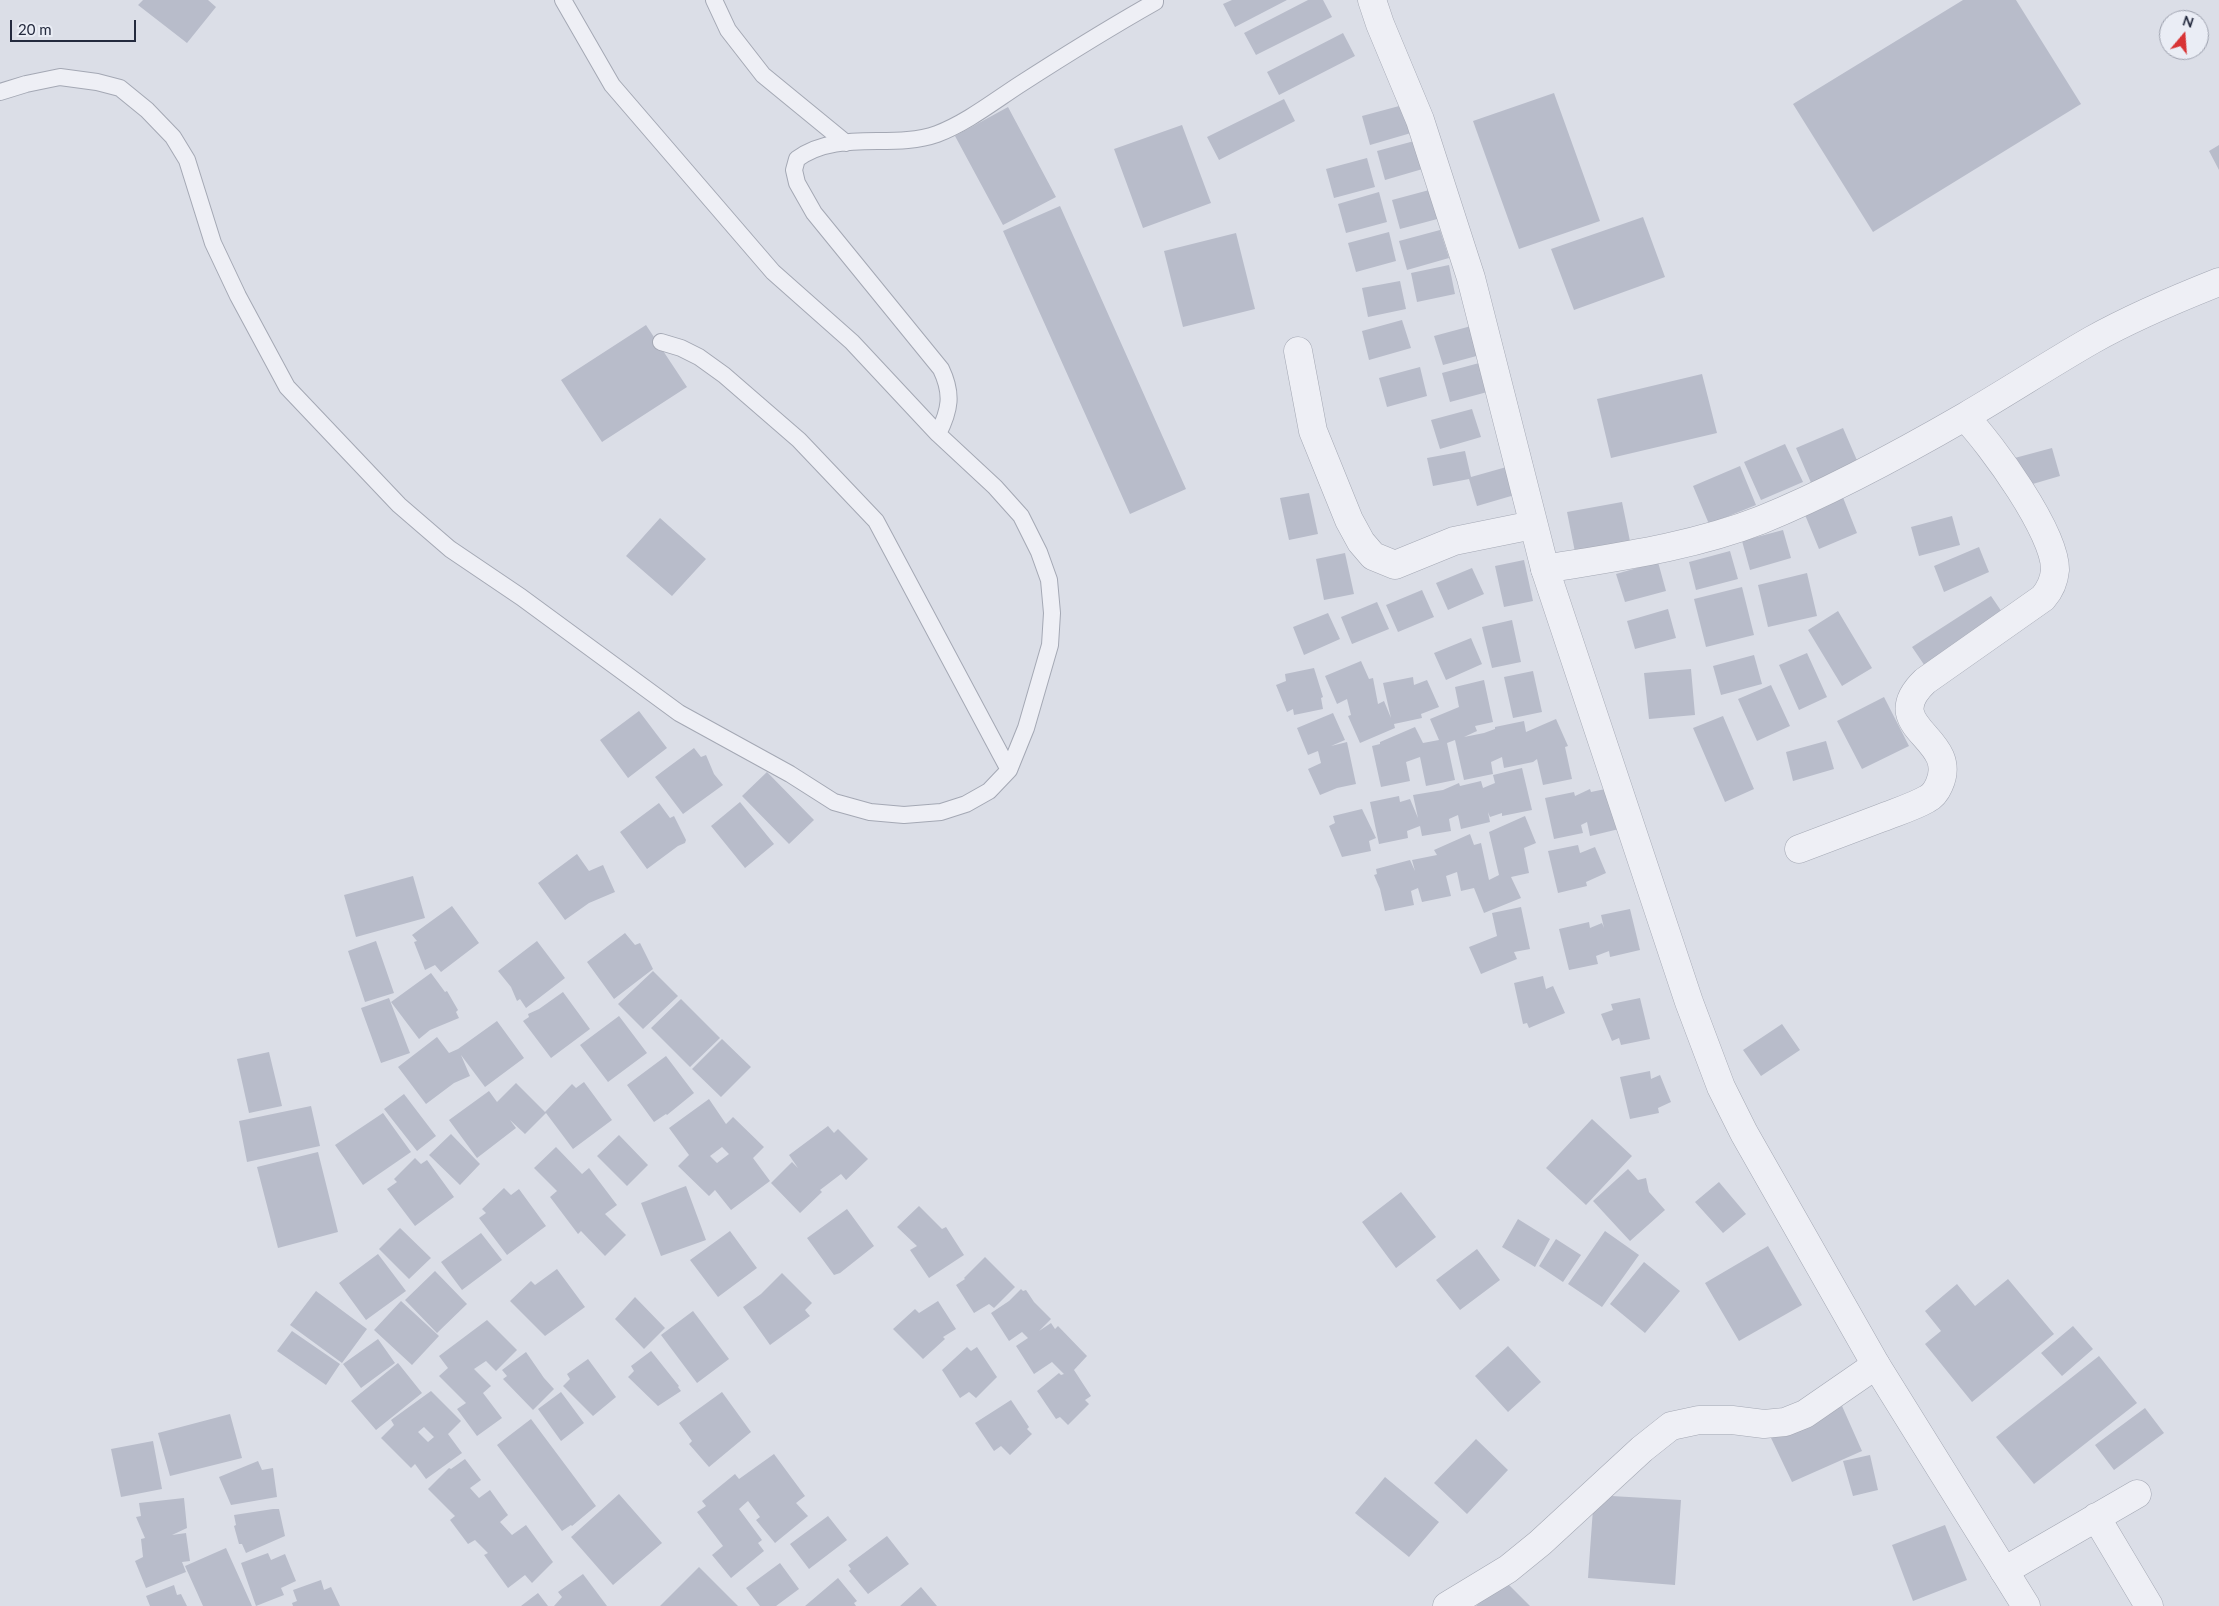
<!DOCTYPE html>
<html>
<head>
<meta charset="utf-8">
<style>
  body { margin:0 }
  #map { position:relative; width:2219px; height:1606px; overflow:hidden; background:#dbdee7; font-family:Lato,sans-serif }
  canvas { display:block }
  .north { position:absolute; left:2159px; top:10px; width:50px; height:50px; box-sizing:border-box; background:#eaedf5; border:1px solid #9b9fac; border-radius:50%; rotate:18deg; font-size:14px; font-weight:700; line-height:20px; text-align:center; color:#242a3e }
  .north::after { content:''; display:block; margin:auto; width:18px; height:22px; background:#d83334; clip-path:polygon(50% 0,100% 100%,50% 72%,0 100%) }
  .scale { position:absolute; left:10px; top:20px; width:126px; height:22px; box-sizing:border-box; border:2px solid #242a3e; border-top:0; padding-left:6px; font-size:15px; line-height:18px; white-space:nowrap; color:#242a3e; -webkit-text-stroke:4px #eaedf5; paint-order:stroke }
</style>
</head>
<body>
<div id="map">
<canvas width="2219" height="1606"></canvas>
<div class="north">N</div>
<div class="scale">20 m</div>
</div>
<script>
const c = document.querySelector('canvas').getContext('2d');
c.lineJoin = 'round';
function fillPath(path, color) {
  c.fillStyle = color;
  c.fill(path, 'evenodd');
}
function trace(path, color, width, dash) {
  c.strokeStyle = color;
  c.lineWidth = width;
  c.lineCap = dash ? 'butt' : 'round';
  c.setLineDash(dash || []);
  c.stroke(path);
}
const building = new Path2D(`
  M143 0H208L216 7 187 43 138 5Z
  M1232 0H1287L1235 27 1223 4Z
  M1308 0H1323L1332 17 1256 55 1244 33Z
  M1963 0H2016L2081 104 1873 232 1793 104Z
  M1343 33 1355 56 1279 95 1267 72Z
  M1554 93 1600 221 1519 249 1473 121Z
  M1284 99 1295 121 1219 160 1207 137Z
  M1403 105 1411 133 1370 145 1362 116Z
  M1008 107 1056 197 1003 225 955 136Z
  M1182 125 1211 203 1143 228 1114 149Z
  M1418 140 1426 168 1385 180 1377 151Z
  M2219 145V170L2209 151Z
  M1367 158 1375 187 1334 198 1326 169Z
  M1433 189 1441 218 1400 229 1392 200Z
  M1379 192 1387 222 1346 233 1338 204Z
  M1060 206 1186 489 1130 514 1003 231Z
  M1643 217 1665 277 1574 310 1551 249Z
  M1440 230 1449 258 1407 270 1399 241Z
  M1389 232 1396 261 1356 272 1348 243Z
  M1236 233 1255 309 1183 327 1164 251Z
  M1449 265 1455 294 1417 302 1411 273Z
  M1400 281 1406 309 1368 317 1362 288Z
  M1402 320 1411 348 1369 360 1362 331Z
  M646 325 687 387 602 442 561 380Z
  M1475 325 1484 354 1443 365 1434 336Z
  M1483 362 1491 391 1450 402 1442 373Z
  M1420 367 1427 396 1387 407 1379 378Z
  M1702 374 1717 433 1611 458 1597 399Z
  M1472 409 1481 437 1440 449 1431 420Z
  M1843 428 1859 465 1812 485 1796 448Z
  M1785 444 1803 482 1761 500 1744 462Z
  M2052 448 2060 476 2019 488 2011 459Z
  M1465 451 1471 477 1510 466 1518 494 1477 506 1469 479 1433 486 1427 458Z
  M1740 466 1756 505 1709 524 1693 486Z
  M1309 493 1318 534 1289 540 1280 498Z
  M1842 495 1857 533 1819 549 1803 510Z
  M1622 502 1631 546 1576 557 1567 512Z
  M1952 516 1960 545 1919 556 1911 527Z
  M660 518 706 559 672 596 626 556Z
  M1783 530 1791 558 1750 570 1742 541Z
  M1979 547 1989 572 1944 592 1934 566Z
  M1730 551 1738 579 1696 590 1689 562Z
  M1345 553 1354 594 1324 600 1316 559Z
  M1524 560 1533 601 1504 607 1495 566Z
  M1658 562 1666 591 1625 602 1616 574Z
  M1472 568 1484 594 1448 610 1436 583Z
  M1807 573 1817 616 1768 627 1758 585Z
  M1742 587 1754 635 1706 647 1694 599Z
  M1422 590 1434 617 1398 632 1386 605Z
  M1991 596 2006 618 1927 669 1912 647Z
  M1377 602 1389 629 1352 644 1341 617Z
  M1668 609 1676 638 1635 649 1627 621Z
  M1838 611 1872 668 1842 686 1808 630Z
  M1328 613 1340 639 1304 655 1293 627Z
  M1512 620 1521 662 1492 668 1482 627Z
  M1471 638 1482 664 1446 680 1434 653Z
  M1807 653 1827 697 1799 710 1779 665Z
  M1754 655 1762 684 1721 695 1713 666Z
  M1361 661 1369 679 1373 678 1378 704 1384 701 1391 718 1383 683 1413 677 1414 685 1427 680 1439 707 1421 714 1422 718 1394 724 1395 728 1360 743 1348 716 1351 715 1347 699 1337 704 1325 676Z
  M1314 668 1323 697 1321 698 1323 709 1294 715 1293 709 1287 712 1276 685 1286 681 1285 674Z
  M1691 669 1695 715 1649 719 1644 673Z
  M1533 671 1542 712 1513 718 1504 677Z
  M1484 680 1493 722 1475 726 1477 731 1464 737 1484 733 1495 729V727L1524 721 1526 732 1556 719 1568 746 1565 747 1572 779 1543 785 1537 759 1533 762 1504 768 1502 757 1491 762 1493 774 1464 780 1455 740 1447 743 1455 780 1426 786 1420 757 1406 762 1410 781 1381 787 1372 746 1380 744V742L1415 727 1423 743 1439 740 1430 719 1459 707 1455 687Z
  M1771 685 1790 726 1757 741 1738 699Z
  M1884 697 1909 746 1862 769 1837 721Z
  M639 711 667 748 628 778 600 740Z
  M1333 713 1345 740 1331 746 1347 742 1356 784 1337 788 1320 795 1308 769 1321 763 1318 751 1308 755 1297 728Z
  M1723 716 1754 789 1725 802 1693 728Z
  M1826 741 1834 769 1793 781 1786 752Z
  M694 748 701 757 706 755 714 774 723 785 683 814 655 777Z
  M1522 768 1532 810 1502 816V813L1490 817 1488 812 1490 822 1461 829 1458 815 1449 819 1451 831 1422 836 1420 826 1407 831 1408 838 1379 844 1370 802 1399 796 1400 802 1410 799 1418 818 1413 795 1443 790 1459 783 1460 786 1481 781 1483 788 1495 783 1493 775Z
  M767 772 814 820 789 844 742 796Z
  M1610 788 1619 829 1590 836 1587 822 1581 825 1583 833 1554 839 1545 798 1574 792 1575 796 1590 789 1591 792Z
  M740 802 774 844 745 868 711 826Z
  M659 803 670 818 674 816 686 840 685 843 678 846 647 869 620 832Z
  M1362 809 1376 838 1369 841 1371 851 1342 857 1329 826 1335 823 1333 816Z
  M1525 816 1536 843 1524 848 1529 873 1511 877 1521 898 1484 913 1474 888 1461 891 1457 872 1446 876 1451 896 1422 902 1418 888 1411 891 1414 905 1385 911 1380 889 1374 875 1377 874 1376 869 1410 860 1415 871 1412 860 1437 855 1434 850 1470 834 1474 845 1481 843 1489 880 1499 875 1489 832Z
  M1578 845 1580 853 1595 847 1606 873 1586 882 1587 886 1558 893 1548 851Z
  M577 854 589 871 603 865 615 892 589 903 565 920 538 883Z
  M413 876 425 918 356 937 344 895Z
  M452 906 479 943 441 972 435 965 425 970 414 942 417 941 412 935Z
  M1521 907 1530 949 1514 952 1517 959 1481 974 1469 947 1497 936 1492 913Z
  M1630 909 1640 950 1610 957 1609 951 1596 956 1598 964 1569 970 1559 929 1589 922 1590 928 1602 923 1604 928 1601 915Z
  M625 933 635 945 640 943 653 969 614 999 587 962Z
  M376 941 394 993 365 1002 348 951Z
  M537 941 565 978 526 1008 520 999 517 1001 511 987 498 971Z
  M653 971 678 996 643 1029 618 1004Z
  M431 973 445 992 447 991 458 1010 456 1012 459 1018 430 1030 419 1039 391 1002Z
  M1543 976 1546 989 1553 986 1565 1013 1529 1028 1527 1023 1523 1024 1514 983Z
  M563 992 590 1029 551 1058 523 1021 529 1017 528 1014 539 1009Z
  M389 998 410 1053 381 1063 361 1008Z
  M1640 998 1650 1039 1621 1045 1619 1038 1612 1041 1601 1014 1613 1010 1611 1004Z
  M681 999 720 1038 690 1067 651 1028Z
  M619 1016 647 1053 608 1082 580 1045Z
  M497 1021 524 1058 485 1087 461 1055 470 1076 454 1083 426 1104 398 1067 437 1037 449 1053 458 1049Z
  M1782 1024 1800 1050 1761 1076 1743 1050Z
  M722 1039 751 1067 721 1097 692 1069Z
  M269 1052 282 1106 249 1113 237 1059Z
  M666 1056 694 1093 667 1115 666 1114 654 1122 627 1085Z
  M1650 1071 1651 1079 1660 1075 1671 1102 1658 1108 1659 1113 1630 1119 1620 1077Z
  M584 1082 612 1120 573 1149 546 1113 525 1134 510 1120 516 1128 477 1158 449 1120 489 1091 497 1102 516 1083 545 1112 572 1084 576 1088Z
  M404 1094 436 1136 417 1151 384 1109Z
  M709 1099 726 1124 733 1117 764 1147 753 1158 770 1181 731 1210 715 1190 709 1196 678 1166 689 1155 669 1128ZM722 1147 729 1154 717 1163 710 1156Z
  M311 1106 320 1146 247 1162 239 1121Z
  M383 1113 411 1152 363 1185 335 1145Z
  M1592 1119 1632 1156 1586 1205 1546 1168Z
  M828 1126 834 1133 838 1129 868 1159 846 1180 841 1174 820 1190 822 1192 800 1213 771 1183 792 1162 798 1168 789 1155Z
  M451 1134 480 1164 460 1185 429 1155Z
  M619 1135 648 1165 627 1186 597 1156Z
  M556 1147 582 1174 589 1168 617 1205 605 1214 626 1235 605 1256 581 1231 578 1234 550 1197 557 1191 534 1168Z
  M318 1152 338 1232 278 1248 257 1167Z
  M415 1158 421 1164 427 1160 454 1197 415 1226 387 1189 397 1182 394 1179Z
  M1628 1169 1638 1180 1646 1178 1649 1192 1665 1210 1630 1241 1593 1201Z
  M1719 1182 1746 1214 1723 1233 1695 1202Z
  M686 1186 706 1240 661 1256 641 1203Z
  M504 1188 511 1195 519 1189 546 1226 507 1255 479 1218 486 1213 482 1209Z
  M1401 1192 1436 1237 1396 1268 1362 1222Z
  M919 1206 942 1229 946 1227 964 1255 929 1278 910 1250 917 1246 897 1227Z
  M847 1209 874 1246 840 1273 834 1275 807 1238Z
  M1518 1219 1550 1239 1535 1267 1502 1247Z
  M400 1228 431 1258 409 1279 379 1249Z
  M730 1231 757 1268 718 1297 690 1260Z
  M1605 1231 1639 1255 1602 1307 1568 1284Z
  M481 1233 502 1260 462 1290 441 1262Z
  M1556 1239 1581 1255 1563 1282 1539 1266Z
  M1768 1246 1802 1305 1739 1341 1705 1283Z
  M1477 1249 1500 1280 1460 1310 1436 1280Z
  M378 1254 406 1291 366 1320 339 1283Z
  M985 1257 1015 1287 994 1308 989 1304 974 1313 956 1285 965 1279 964 1278Z
  M1644 1262 1680 1291 1645 1333 1610 1304Z
  M557 1269 585 1307 545 1336 510 1301 531 1281 535 1285Z
  M435 1271 467 1304 437 1333 405 1300Z
  M782 1273 812 1303 805 1310 810 1316 770 1345 743 1307 761 1294Z
  M2008 1279 2054 1334 1972 1402 1925 1344 1941 1331 1925 1311 1957 1284 1975 1306Z
  M1021 1289 1023 1291 1026 1290 1034 1302 1051 1319 1039 1331 1051 1323 1055 1329 1058 1326 1087 1356 1074 1370 1091 1396 1085 1400 1089 1404 1068 1425 1060 1417 1056 1419 1037 1391 1059 1373 1061 1375 1064 1374 1052 1362 1034 1374 1016 1346 1028 1338 1022 1332 1009 1341 991 1313 1009 1301Z
  M316 1291 367 1329 342 1363 290 1325Z
  M635 1297 665 1328 644 1349 615 1319Z
  M401 1301 439 1336 412 1365 374 1330Z
  M938 1301 956 1329 943 1337 945 1339 923 1359 893 1329 915 1309 919 1313Z
  M693 1311 729 1359 697 1383 661 1335Z
  M487 1320 517 1350 496 1371 486 1361 474 1369 491 1386 483 1393 502 1418 477 1436 457 1409 466 1403 439 1376 448 1368 439 1356Z
  M2073 1326 2093 1349 2062 1376 2041 1353Z
  M292 1331 340 1364 326 1385 277 1351Z
  M378 1339 395 1363 361 1388 343 1364Z
  M1508 1346 1541 1382 1508 1412 1475 1376Z
  M967 1347 971 1351 977 1347 997 1377 976 1398 969 1392 960 1398 942 1370Z
  M651 1351 679 1386 678 1387 681 1391 658 1406 628 1377 634 1371 631 1366Z
  M526 1352 544 1378 554 1389 533 1410 503 1379 507 1376 502 1370Z
  M2099 1356 2137 1403 2034 1484 1996 1437Z
  M588 1359 616 1397 593 1416 563 1386 570 1379 567 1374Z
  M398 1363 422 1393 376 1430 351 1401Z
  M431 1391 461 1421 448 1434 462 1453 426 1479 415 1464 411 1468 381 1438 394 1425 391 1420ZM424 1427 434 1437 428 1442 418 1432Z
  M561 1392 584 1423 561 1441 538 1409Z
  M722 1392 751 1432 709 1467 689 1444 692 1441 679 1423Z
  M1011 1400 1029 1427 1027 1429 1032 1434 1010 1455 1001 1446 994 1451 975 1423Z
  M1842 1406 1862 1451 1792 1482 1771 1438Z
  M2145 1408 2164 1433 2114 1470 2095 1445Z
  M230 1414 242 1458 170 1476 158 1433Z
  M531 1419 596 1506 572 1526 571 1525 562 1531 497 1445Z
  M1476 1439 1508 1470 1467 1514 1434 1483Z
  M153 1441 162 1489 121 1497 111 1449Z
  M774 1454 805 1496 796 1503 808 1516 775 1543 756 1520 760 1517 748 1501 739 1509 762 1540 758 1543 764 1551 731 1578 712 1555 723 1546 697 1512 706 1506 702 1501 735 1474 739 1479Z
  M1870 1455 1878 1490 1853 1496 1843 1461Z
  M465 1459 481 1480 470 1488 479 1498 490 1490 508 1515 500 1522 512 1535 526 1525 553 1562 532 1583 525 1575 508 1588 484 1555 488 1553 475 1540 468 1544 450 1520 455 1516 428 1489 449 1468 451 1469Z
  M258 1461 262 1470 273 1468 277 1497 231 1505 219 1477Z
  M1385 1477 1439 1522 1409 1557 1355 1513Z
  M619 1494 662 1543 613 1585 571 1537Z
  M1594 1495 1681 1500 1675 1585 1588 1578Z
  M184 1498 187 1528 172 1535 186 1533 190 1561 182 1562 186 1572 146 1588 135 1561 143 1557 141 1539 145 1538 136 1517 141 1516 139 1503Z
  M273 1509H279L285 1536 246 1553 242 1544H239L234 1526 236 1525 234 1515Z
  M828 1516 847 1540 809 1569 790 1544Z
  M1945 1525 1967 1580 1913 1601 1892 1545Z
  M887 1536 909 1564 868 1594 849 1571 851 1569 848 1565Z
  M226 1548 252 1606H203L185 1566Z
  M268 1553 271 1560 285 1554 296 1581 281 1588 284 1595 256 1606 241 1563Z
  M780 1563 799 1589 776 1606H760L746 1588Z
  M699 1567 738 1606H660Z
  M583 1574 607 1606H554L562 1597 558 1592Z
  M838 1578 857 1601 854 1603 856 1606H805Z
  M1503 1579 1530 1606H1476Z
  M321 1580 324 1590 331 1587 340 1606H293L292 1603 297 1601 293 1590Z
  M174 1585 177 1595 181 1594 187 1606H150L146 1596Z
  M921 1587 937 1606H900Z
  M538 1593 548 1606H521Z`);
const service = new Path2D(`
  M563 0 612 85 773 272 852 342 938 434C950 410 953 394 941 369L814 213 797 183 794 170 797 159C838 129 892 150 937 134 966 123 993 102 1019 85 1064 56 1109 28 1155 2V0
  M714 0 728 30 763 75 846 143
  M0 92 26 84 60 77 97 82 120 88 147 110 173 137 187 160 213 243 238 296 287 387 399 505 450 549 521 597 679 713 790 774 834 802 870 812 904 815 941 812 966 804 989 791 1009 770 1026 728 1050 645 1052 613 1049 580 1039 552 1021 516 995 487 938 434
  M661 342 681 348 699 357 724 375 799 440 876 521 1009 770`);
const minor = new Path2D(`
  M1298 351 1313 431 1349 520 1361 542 1373 556 1395 565 1454 541 1533 525
  M1545 569C1617 557 1692 547 1761 520 1830 492 1902 453 1966 416 2009 391 2050 364 2092 340 2133 317 2176 299 2219 282
  M1799 849C1826 839 1854 828 1881 818 1896 812 1913 807 1927 799 1933 796 1936 792 1939 785 1961 737 1876 728 1925 681L2043 598C2050 590 2054 582 2055 570 2056 533 1991 444 1965 417
  M2096 1517 2149 1606
  M2004 1571 2137 1494
  M1447 1606 1508 1569 1540 1543 1642 1449 1671 1426 1699 1420H1732L1764 1424 1785 1422 1805 1414 1876 1365`);
const tertiary = new Path2D(`
  M1372 0 1380 24 1420 120 1471 278 1545 569 1689 1002 1721 1087 1744 1133 1876 1365 2026 1606`);
fillPath(building, '#b8bcca');
trace(service, '#a4a8b4', 18);
trace(minor, '#a4a8b4', 29);
trace(tertiary, '#a4a8b4', 29);
trace(service, '#eeeff5', 16);
trace(minor, '#eeeff5', 28);
trace(tertiary, '#eeeff5', 28);
</script>
</body>
</html>
